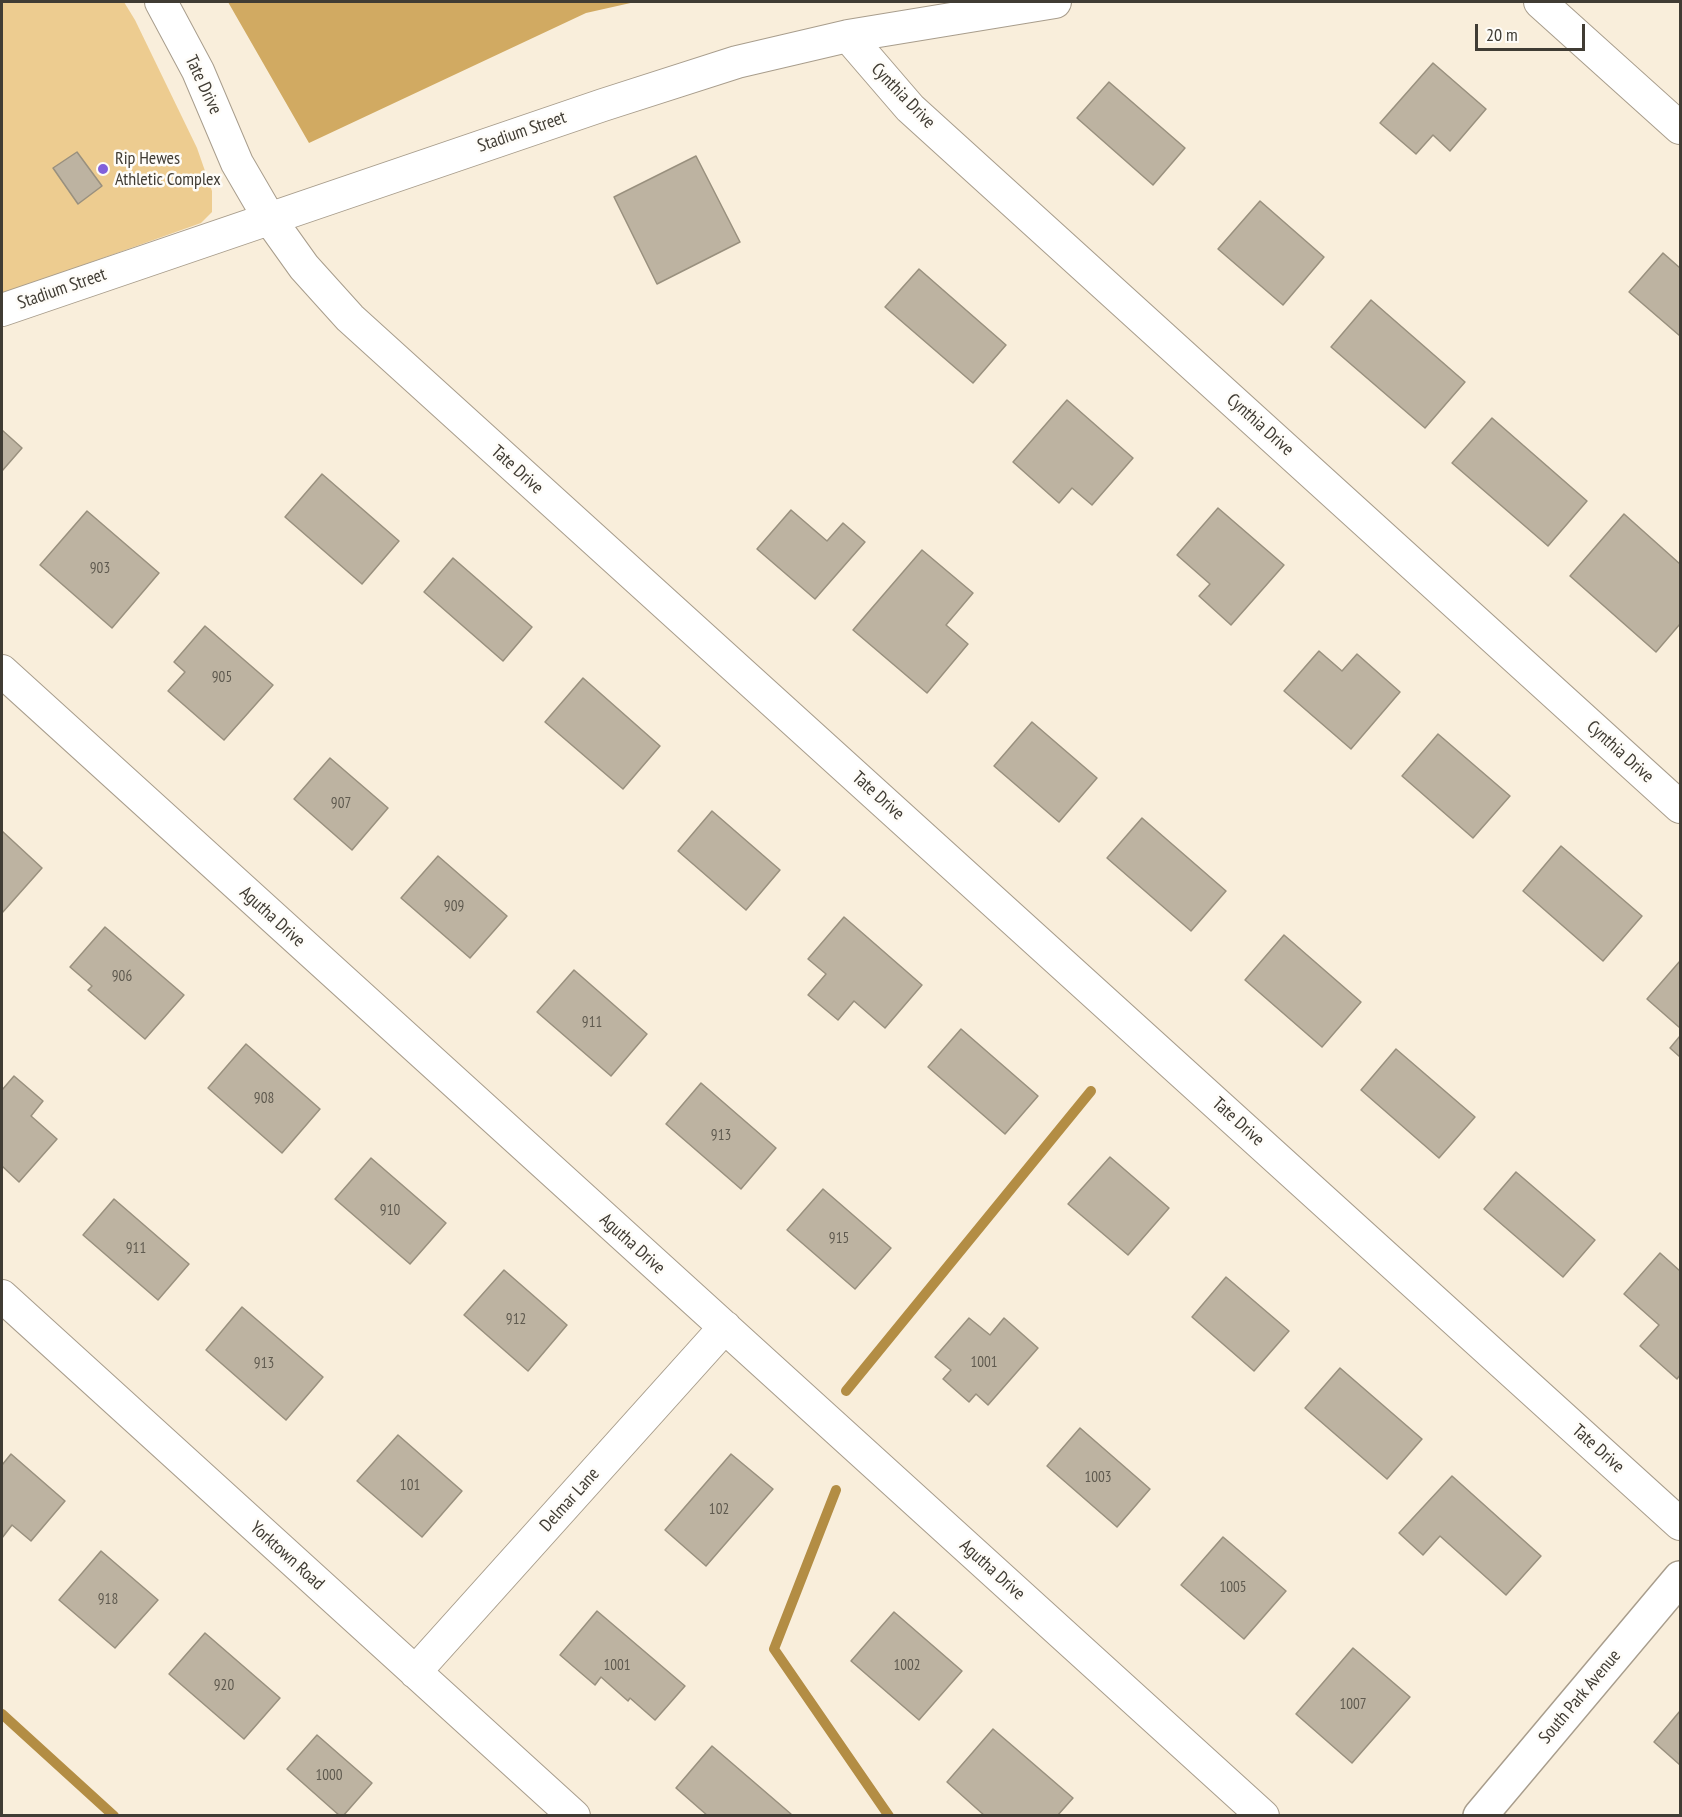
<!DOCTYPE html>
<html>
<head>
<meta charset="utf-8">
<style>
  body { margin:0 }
  #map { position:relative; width:1682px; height:1817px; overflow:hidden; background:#f9eedb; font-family:"PT Sans Narrow",sans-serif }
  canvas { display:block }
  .frame { position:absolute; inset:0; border:3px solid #403c34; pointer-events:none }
  .scale { position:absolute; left:1475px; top:24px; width:110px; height:27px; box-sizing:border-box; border:3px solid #403c34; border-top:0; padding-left:8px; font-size:18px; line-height:21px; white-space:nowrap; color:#403c34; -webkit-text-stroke:4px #fefcf8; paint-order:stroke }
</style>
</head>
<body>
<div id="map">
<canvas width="1682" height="1817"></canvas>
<div class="frame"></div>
<div class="scale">20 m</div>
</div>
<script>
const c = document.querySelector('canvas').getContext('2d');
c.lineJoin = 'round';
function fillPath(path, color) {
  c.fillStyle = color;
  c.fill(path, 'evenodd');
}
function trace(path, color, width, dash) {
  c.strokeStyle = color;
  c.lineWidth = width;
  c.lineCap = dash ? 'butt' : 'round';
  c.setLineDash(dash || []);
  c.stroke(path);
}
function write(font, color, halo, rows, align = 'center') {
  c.font = font + ' "PT Sans Narrow",sans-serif';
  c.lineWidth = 5;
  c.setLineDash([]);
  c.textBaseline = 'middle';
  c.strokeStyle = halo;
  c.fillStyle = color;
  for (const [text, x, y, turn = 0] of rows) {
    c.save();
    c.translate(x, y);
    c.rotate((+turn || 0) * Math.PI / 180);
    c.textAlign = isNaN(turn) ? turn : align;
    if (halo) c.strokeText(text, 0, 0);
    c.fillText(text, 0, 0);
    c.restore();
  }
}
const green = new Path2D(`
  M2 2H124L135 20 197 148 212 191V212L201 223 2 294Z`);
const forest = new Path2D(`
  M228 2H635L586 13 309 143Z`);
const stream = new Path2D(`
  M846 1391 1091 1091
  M836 1490 774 1649 889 1816
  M2 1714 114 1816`);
const building = new Path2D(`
  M1433 63 1486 109 1450 151 1433 135 1416 154 1380 123Z
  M1109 82 1185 148 1153 185 1077 118Z
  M77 152 102 186 78 204 53 168Z
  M696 156 740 242 657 284 614 197Z
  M1260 201 1324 257 1283 305 1218 249Z
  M1663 253 1680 268V336L1629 292Z
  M919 269 1006 345 973 383 885 307Z
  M1371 300 1465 382 1425 428 1331 347Z
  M1067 400 1133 458 1092 505 1072 488 1059 503 1013 462Z
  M1492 418 1587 501 1548 546 1452 463Z
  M2 430 22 448 2 471Z
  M322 474 399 541 362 584 285 517Z
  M1218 508 1284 565 1231 625 1199 596 1210 584 1177 555Z
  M791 510 827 541 843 523 865 542 815 599 757 549Z
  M87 511 159 573 112 628 40 565Z
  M1624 514 1680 564V624L1656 652 1570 576Z
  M922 550 973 593 946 625 968 644 927 693 853 630Z
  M453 558 532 627 503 661 424 592Z
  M205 626 273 685 224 740 168 691 185 672 174 662Z
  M1319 651 1342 671 1357 654 1400 692 1351 749 1284 691Z
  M583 678 660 746 623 789 545 722Z
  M1032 722 1097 778 1059 822 994 766Z
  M1438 734 1510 796 1473 838 1402 776Z
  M330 758 388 808 352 850 294 799Z
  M712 811 780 870 746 910 678 851Z
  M1142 818 1226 891 1191 931 1107 858Z
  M2 831 42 868 2 913Z
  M1561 846 1642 916 1603 961 1523 891Z
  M438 856 507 916 470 958 401 898Z
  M844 917 922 985 885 1028 854 1001 838 1020 808 995 826 974 808 959Z
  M105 927 184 995 145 1039 88 990 92 986 70 967Z
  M1284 935 1361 1002 1322 1047 1245 980Z
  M1680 961V1028L1647 999Z
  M574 970 647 1034 611 1076 537 1012Z
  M961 1029 1038 1096 1005 1134 928 1067Z
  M1680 1036V1057L1670 1048Z
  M246 1044 320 1109 282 1153 208 1088Z
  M1396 1049 1475 1117 1439 1158 1361 1090Z
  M14 1076 43 1101 31 1116 57 1139 19 1182 2 1166V1090Z
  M701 1083 776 1148 741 1189 666 1124Z
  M1110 1157 1169 1208 1128 1255 1068 1204Z
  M371 1158 446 1223 410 1264 335 1199Z
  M1516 1172 1595 1240 1563 1277 1484 1209Z
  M823 1189 891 1248 855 1289 787 1230Z
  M114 1199 189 1264 158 1300 83 1235Z
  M1660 1253 1680 1271V1375L1677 1379 1640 1346 1659 1325 1624 1294Z
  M504 1270 567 1325 528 1371 464 1315Z
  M1226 1277 1289 1331 1254 1371 1192 1317Z
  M242 1307 323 1377 286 1420 206 1350Z
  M969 1318 990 1335 1004 1318 1038 1348 988 1405 976 1394 969 1402 943 1379 951 1370 935 1357Z
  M1340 1368 1422 1439 1387 1479 1305 1408Z
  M1080 1428 1150 1489 1117 1527 1047 1466Z
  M398 1435 462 1491 422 1537 357 1481Z
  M11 1454 65 1501 31 1541 12 1525 2 1538V1465Z
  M731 1454 773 1489 706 1566 665 1530Z
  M1452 1476 1541 1556 1506 1595 1440 1536 1423 1555 1399 1533Z
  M1223 1537 1286 1591 1244 1639 1181 1585Z
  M101 1551 158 1600 115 1648 59 1600Z
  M597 1611 685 1686 655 1720 630 1698 628 1701 601 1677 595 1685 560 1655Z
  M894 1612 962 1671 919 1720 851 1661Z
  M205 1633 280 1698 244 1739 169 1674Z
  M1353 1648 1410 1697 1352 1763 1296 1714Z
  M1680 1711V1765L1654 1742Z
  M993 1729 1073 1798 1057 1816H985L947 1782Z
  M317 1735 372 1783 343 1816H340L287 1769Z
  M712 1746 791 1814 790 1816H708L676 1788Z`);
const street = new Path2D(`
  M161 2 198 71 237 163 269 218 304 267 350 318 1680 1524
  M1540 2 1680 128
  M848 36 910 108 1680 807
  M2 310 603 105 737 62 848 36 1055 2
  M2 671 1263 1816
  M2 1296 574 1816
  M415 1672 725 1327`);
const secondary = new Path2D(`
  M1480 1816 1680 1578`);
const markers = [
  [103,169,6,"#8161db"]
];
const numberNames = [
  ["903",100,569],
  ["905",222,678],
  ["907",341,804],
  ["909",454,907],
  ["906",122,977],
  ["911",592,1023],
  ["908",264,1099],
  ["913",721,1136],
  ["910",390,1211],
  ["915",839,1239],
  ["911",136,1249],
  ["912",516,1320],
  ["1001",984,1363],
  ["913",264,1364],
  ["1003",1098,1478],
  ["101",410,1486],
  ["102",719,1510],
  ["1005",1233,1588],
  ["918",108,1600],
  ["1001",617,1666],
  ["1002",907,1666],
  ["920",224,1686],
  ["1007",1353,1705],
  ["1000",329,1776]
];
const streetNames = [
  ["Tate Drive",203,85,65],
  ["Cynthia Drive",903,96,46],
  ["Stadium Street",522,132,-19],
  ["Stadium Street",62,289,-19],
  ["Cynthia Drive",1260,425,42],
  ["Tate Drive",517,470,42],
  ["Cynthia Drive",1620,752,42],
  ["Tate Drive",878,796,42],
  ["Agutha Drive",272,917,42],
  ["Tate Drive",1238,1122,42],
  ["Agutha Drive",632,1244,42],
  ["Tate Drive",1598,1449,42],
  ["Delmar Lane",570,1500,-48],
  ["Yorktown Road",287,1556,42],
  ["Agutha Drive",992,1570,42],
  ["South Park Avenue",1580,1697,-50]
];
const poiNames = [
  ["Rip Hewes",115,159],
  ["Athletic Complex",115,180]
];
fillPath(green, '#edcc90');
fillPath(forest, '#d1aa62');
trace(stream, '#b38d44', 10);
fillPath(building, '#bdb3a1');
trace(building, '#99907e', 1.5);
trace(street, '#a89d8c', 34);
trace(secondary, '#a89d8c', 36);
trace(street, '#fff', 32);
trace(secondary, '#fff', 33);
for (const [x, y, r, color] of markers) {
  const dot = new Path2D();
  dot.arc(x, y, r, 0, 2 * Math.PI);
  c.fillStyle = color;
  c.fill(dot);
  trace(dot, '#fefcf8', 2);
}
write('15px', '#5f5a4f', null, numberNames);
write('18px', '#403c34', '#fefcf8', streetNames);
write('18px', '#403c34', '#fefcf8', poiNames, 'left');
</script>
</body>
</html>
